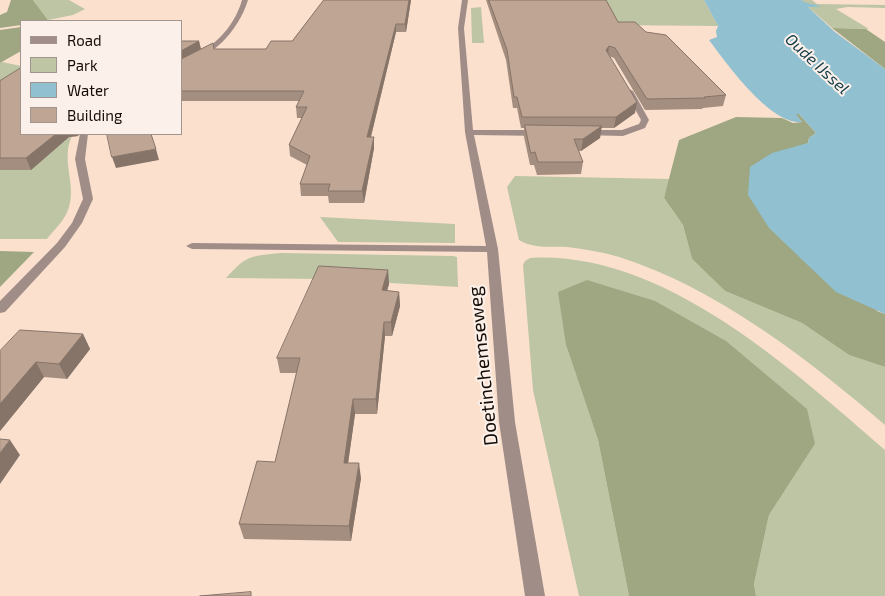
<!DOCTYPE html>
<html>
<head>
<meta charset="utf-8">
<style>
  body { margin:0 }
  #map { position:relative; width:885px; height:596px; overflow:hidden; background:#fce0ce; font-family:"Exo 2",sans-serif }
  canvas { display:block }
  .legend { position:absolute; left:20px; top:20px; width:162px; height:115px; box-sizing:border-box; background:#fcf1ea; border:1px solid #a0958f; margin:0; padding:6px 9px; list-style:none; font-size:15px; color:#150c06 }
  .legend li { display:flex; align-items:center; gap:10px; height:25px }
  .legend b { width:25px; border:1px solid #a0958f }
</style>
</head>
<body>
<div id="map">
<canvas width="885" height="596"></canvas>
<ul class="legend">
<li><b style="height:6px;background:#a08d88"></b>Road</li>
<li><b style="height:14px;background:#bdc5a5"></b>Park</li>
<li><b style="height:14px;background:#91c0d0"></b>Water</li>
<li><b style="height:14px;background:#bfa594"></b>Building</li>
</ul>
</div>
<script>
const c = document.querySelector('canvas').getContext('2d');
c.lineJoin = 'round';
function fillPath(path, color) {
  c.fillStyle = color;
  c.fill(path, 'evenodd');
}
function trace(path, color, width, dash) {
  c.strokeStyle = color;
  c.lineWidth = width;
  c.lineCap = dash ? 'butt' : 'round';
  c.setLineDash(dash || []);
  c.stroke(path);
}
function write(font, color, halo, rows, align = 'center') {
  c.font = font + ' "Exo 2",sans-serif';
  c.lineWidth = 4;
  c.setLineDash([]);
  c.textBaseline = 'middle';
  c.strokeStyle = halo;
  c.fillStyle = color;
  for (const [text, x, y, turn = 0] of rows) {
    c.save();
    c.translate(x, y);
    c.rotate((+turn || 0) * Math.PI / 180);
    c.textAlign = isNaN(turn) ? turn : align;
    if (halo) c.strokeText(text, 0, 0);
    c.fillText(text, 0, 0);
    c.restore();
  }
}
const green = new Path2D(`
  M33 0H69L85 9 73 15 48 20Z
  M566 0H704L718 26 605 25Z
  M801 0H812L817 4 885 5V8L848 7 836 9 869 29 832 28 807 6H819L807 5Z
  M481 7 484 43H472L471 8Z
  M2 62 21 66V134H73C59 159 78 185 68 210 64 221 54 230 47 239H0V63Z
  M515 176 670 179 664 198 683 225 692 259 725 291 802 323 849 355 885 367V425C808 359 717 288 619 257 602 252 585 249 567 247 550 246 534 249 519 240L507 187Z
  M320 217 455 224V243L338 242Z
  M281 253 453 256 457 257 458 287 324 279 226 278C247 255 250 256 281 253Z
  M530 258C663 250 791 369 885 450V596H756L754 584 769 515 815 444 566 345 598 440 629 596H579L533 390 523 265 525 261Z`);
const forest = new Path2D(`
  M11 0H33L48 20 21 21V25L0 28V15L7 12Z
  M21 27V51L0 63V30Z
  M832 28 866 29 885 42V69Z
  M795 114H799L816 133 809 138 808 143 802 146 877 311 885 314V367L849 355 802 323 725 291 692 259 683 225 664 198 679 140 736 117 782 118 793 123 802 122Z
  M0 251 34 252 0 287Z
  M587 280 655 301 726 341 807 409 815 444 769 515 754 584 756 596H629L598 440 566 345 558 292Z`);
const water = new Path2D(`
  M704 0H801C808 5 814 3 821 7H808L835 32 885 69V314L836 292 769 228 748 195 750 167 772 153 808 143 809 138 816 133 799 114H796L802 122C770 125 727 64 709 40L717 37 716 31 718 26Z`);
const minor = new Path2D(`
  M242 0H248C238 32 212 57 181 68V63C210 50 233 31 242 0Z
  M462 0H468L464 28 473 130H541L545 133 541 136 474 135 498 249 515 422 545 596H525L499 422 487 252 192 249 186 246 192 243 486 246 465 132 458 28Z
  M629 89 633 91 649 120 645 128 623 136 581 135V131L584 130H622L639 124 641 120 625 91Z
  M80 134H88L85 159 93 199 82 223 65 247 5 312 0 313V301L57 243 72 223 83 199 75 159Z`);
const wall = new Path2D(`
  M324 0H411L406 32H396L371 137H374V148L364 203H329L328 196H301L300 184 307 165 290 156 289 145 302 118H297L296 107 299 101H181V41H199L201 49H266L292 41Z
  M486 0H606L618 22 646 32 726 95 723 106 703 108 702 109 645 110 614 58 609 56 635 113 614 128H601L600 138 581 151H578L583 162 581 174 537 175 534 165H530L524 137V128H521L517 108H513L506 60Z
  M0 81 21 134H79L78 136 69 137 31 170H0Z
  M388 270 389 284 387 291 399 292 400 306 392 336H385L377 414H355L348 463 361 478 351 541 244 539 239 524 275 462 297 373H280L277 358Z
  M83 334 90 349 67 379 44 377 0 431V351Z`);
const shadedWall = new Path2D(`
  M409 0H411L406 32 405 24Z
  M396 24V32L368 148 367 137Z
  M199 41 201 50 181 61V51Z
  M609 46 608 55 606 50Z
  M637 102 635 113 614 128 616 117Z
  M602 126 600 138 581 151 583 139Z
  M56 134H79L78 136 69 137 31 170 26 158Z
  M374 137V148L364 203 362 191Z
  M156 149 159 160 116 168 112 157Z
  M388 270 389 284 383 304 382 290Z
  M399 292 400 306 392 336 391 322Z
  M384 322 385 336 377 414 376 399Z
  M83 334 90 349 67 379 59 364Z
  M36 362 44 377 0 431V404Z
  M353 399 355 414 346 478 344 463Z
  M10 440 20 455 0 484V453Z
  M359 463 361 478 351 541 349 526Z`);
const building = new Path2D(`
  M324 0H409L405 24H396L367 137H374L362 191H328L330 184H300L310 156 289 145 307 107H296L304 91H181V59L213 43 214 49H266L271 41H292Z
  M489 0H606L618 22H635L646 32 666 35 726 95 704 97 705 98 647 99 615 48 609 46 606 50 637 102 616 117H522L517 97H514L507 50Z
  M181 41H199L181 51Z
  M21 68V134H56L26 158H0V81Z
  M525 125 602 126 583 139H574L583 162H538L535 152 531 153Z
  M107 134H151L156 149 112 157Z
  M319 266 388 270 382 290 399 292 391 322H384L376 399H353L344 463H359L349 526 239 524 257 461 275 462 300 358H277Z
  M20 330 83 334 59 364 36 362 0 404V351Z
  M0 439 10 440 0 453Z
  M251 592V596H200Z`);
const farWaternames = [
  ["Oude IJssel",817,64,43]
];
const streetNames = [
  ["Doetinchemseweg",483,366,-96]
];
fillPath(green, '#bdc5a5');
fillPath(forest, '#9ea781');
fillPath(water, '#91c0d0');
fillPath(minor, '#a08d88');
fillPath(wall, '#a48e7f');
fillPath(shadedWall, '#867468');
fillPath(building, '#bfa594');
trace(building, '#867468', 1);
write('italic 16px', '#123d49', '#fcf1ea', farWaternames);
write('19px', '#150c06', '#fcf1ea', streetNames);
</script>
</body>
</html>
